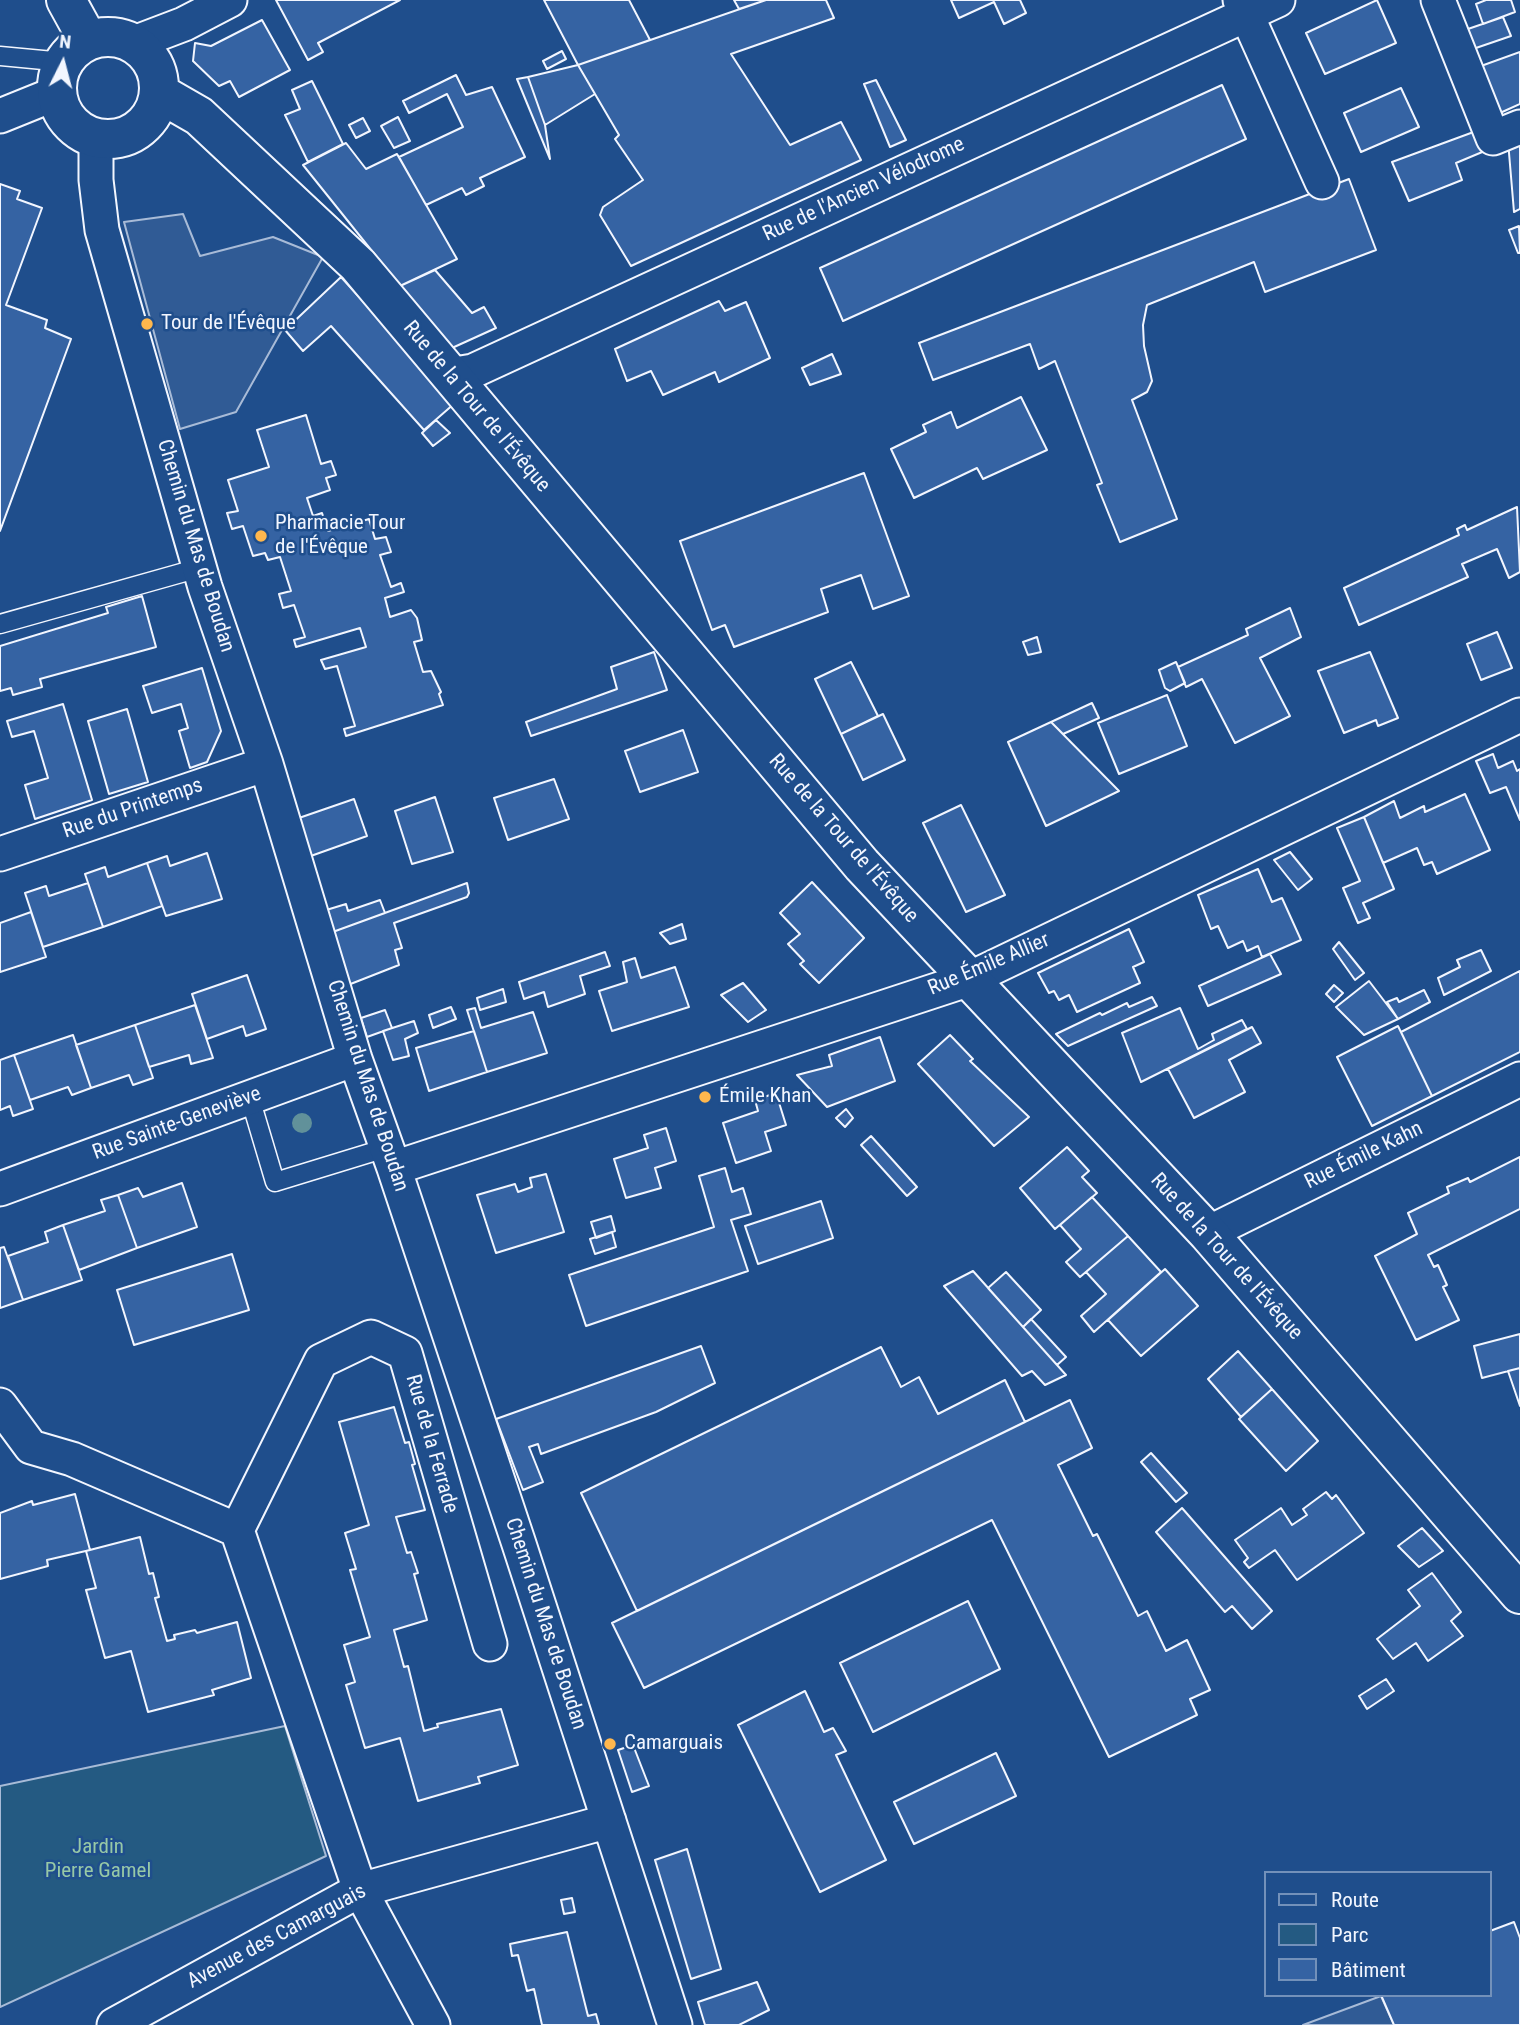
<!DOCTYPE html>
<html>
<head>
<meta charset="utf-8">
<style>
  body { margin:0 }
  #map { position:relative; width:1520px; height:2025px; overflow:hidden; background:#1f4e8c; font-family:"Roboto Condensed",sans-serif }
  canvas { display:block }
  .legend { position:absolute; left:1264px; top:1871px; width:228px; height:126px; box-sizing:border-box; background:#1f4e8c; border:2px solid #7391ba; margin:0; padding:9px 12px; list-style:none; font-size:21px; color:#f2f6ff }
  .legend li { display:flex; align-items:center; gap:14px; height:35px }
  .legend b { width:35px; border:2px solid #7391ba }
  .north { position:absolute; left:28px; top:28px; width:70px; height:70px; -webkit-text-stroke:5px #1f4e8c; paint-order:stroke; rotate:6deg; font-size:19px; font-weight:700; line-height:28px; text-align:center; color:#f2f6ff }
  .north::after { content:''; display:block; margin:auto; width:24px; height:32px; background:#f2f6ff; clip-path:polygon(50% 0,100% 100%,50% 72%,0 100%) }
</style>
</head>
<body>
<div id="map">
<canvas width="1520" height="2025"></canvas>
<ul class="legend">
<li><b style="height:9px;background:#1f4e8c"></b>Route</li>
<li><b style="height:19px;background:#245a82"></b>Parc</li>
<li><b style="height:19px;background:#3563a3"></b>Bâtiment</li>
</ul>
<div class="north">N</div>
</div>
<script>
const c = document.querySelector('canvas').getContext('2d');
c.lineJoin = 'round';
function fillPath(path, color) {
  c.fillStyle = color;
  c.fill(path, 'evenodd');
}
function trace(path, color, width, dash) {
  c.strokeStyle = color;
  c.lineWidth = width;
  c.lineCap = dash ? 'butt' : 'round';
  c.setLineDash(dash || []);
  c.stroke(path);
}
function write(font, color, halo, rows, align = 'center') {
  c.font = font + ' "Roboto Condensed",sans-serif';
  c.lineWidth = 5;
  c.setLineDash([]);
  c.textBaseline = 'middle';
  c.strokeStyle = halo;
  c.fillStyle = color;
  for (const [text, x, y, turn = 0] of rows) {
    c.save();
    c.translate(x, y);
    c.rotate((+turn || 0) * Math.PI / 180);
    c.textAlign = isNaN(turn) ? turn : align;
    if (halo) c.strokeText(text, 0, 0);
    c.fillText(text, 0, 0);
    c.restore();
  }
}
const green = new Path2D(`
  M285 1726 326 1856 0 2007V1786Z`);
const parking = new Path2D(`
  M183 214 200 256 273 237 323 257 236 412 180 429 124 222Z
  M1381 1996 1394 2025H1303Z`);
const building = new Path2D(`
  M276 0H400L318 43 323 52 308 60Z
  M544 0H629L650 40 578 65Z
  M734 0H766L739 9Z
  M766 0H826L834 18 731 54 790 145 841 122 861 160 631 266 600 215 603 207 643 180 615 139 619 135 578 65Z
  M951 0H1020L1026 13 1004 24 994 2 959 18Z
  M1377 0 1396 43 1325 74 1306 33Z
  M1486 0H1511L1515 12 1483 24 1476 4Z
  M1503 17 1511 36 1473 49 1465 30Z
  M262 20 290 70 239 97 230 81 219 86 193 61 195 43 211 46Z
  M562 51 566 59 547 69 543 61Z
  M1520 52V104L1500 113 1481 66Z
  M578 65 595 94 545 125 528 77Z
  M456 75 466 95 492 87 525 157 480 178 484 186 466 195 462 188 426 205 399 157 463 127 447 94 409 113 403 101Z
  M528 77 545 125 550 159 517 79Z
  M876 80 906 140 890 147 864 84Z
  M312 81 343 144 308 162 285 115 300 109 292 90Z
  M1222 85 1246 139 843 321 820 268Z
  M1401 88 1419 127 1361 152 1344 113Z
  M398 117 410 141 394 148 381 126Z
  M363 118 370 131 356 138 349 125Z
  M1479 130 1487 150 1456 163 1462 180 1409 201 1392 162Z
  M1520 137V209L1514 212 1508 141Z
  M346 143 366 169 397 154 457 259 400 286 303 165Z
  M1349 179 1376 250 1265 292 1254 262 1147 305 1143 325 1144 346 1152 381 1147 392 1132 400 1177 519 1120 542 1097 485 1102 483 1055 361 1039 369 1030 344 933 380 919 343Z
  M0 184 20 191 17 199 42 208 6 305 47 320 45 328 71 339 0 531Z
  M1519 226 1520 253H1518L1509 230Z
  M435 270 472 313 484 307 496 328 452 348 400 286Z
  M341 277 455 403 424 430 331 326 303 351 285 330Z
  M719 301 725 311 746 302 770 358 719 382 715 372 663 395 651 371 627 381 615 349Z
  M832 354 841 374 810 385 802 368Z
  M1021 397 1047 450 983 479 977 468 914 498 891 449 926 432 923 425 951 412 957 428Z
  M306 415 321 464 331 461 336 475 326 478 330 490 307 498 313 516 322 513 328 531 369 519 375 539 386 537 391 552 380 555 391 587 401 583 404 592 385 598 390 617 411 610 417 618 422 640 414 642 423 672 431 671 441 692 439 694 443 705 346 736 344 729 355 726 337 666 325 669 321 660 366 647 360 628 296 647 294 640 305 637 294 605 283 608 279 594 291 591 280 557 268 560 265 553 253 556 243 526 232 529 227 513 238 511 228 480 269 467 257 430Z
  M436 420 450 433 433 446 422 433Z
  M864 473 909 596 873 609 861 575 821 589 828 612 734 647 725 625 712 630 680 541Z
  M1517 507 1520 572 1509 578 1497 549 1462 564 1468 577 1359 625 1344 588 1459 535 1457 529 1465 525 1467 530Z
  M142 596 156 647 40 679 42 687 13 695 11 688 0 691V646L108 613 106 607Z
  M1290 608 1301 637 1260 658 1290 716 1235 743 1202 679 1186 687 1178 667 1248 635 1246 629Z
  M1497 632 1512 668 1481 680 1467 644Z
  M1037 637 1041 652 1028 655 1023 642Z
  M654 652 667 690 531 736 526 722 617 689 611 667Z
  M1370 652 1398 718 1378 726 1376 720 1344 733 1318 671Z
  M851 662 878 716 841 734 815 679Z
  M1176 662 1185 683 1170 691 1165 688 1159 670Z
  M202 668 221 731 207 762 190 768 179 731 188 728 181 704 152 713 143 686Z
  M1167 695 1187 746 1119 774 1098 723Z
  M1092 703 1099 718 1063 734 1051 722Z
  M63 704 92 800 35 819 25 785 48 778 34 731 12 737 7 721Z
  M127 709 148 782 109 794 88 721Z
  M883 714 905 760 863 780 841 734Z
  M1051 722 1119 791 1046 826 1008 742Z
  M683 730 698 772 640 792 625 751Z
  M1493 754 1498 768 1513 761 1517 771 1520 769V820L1506 787 1490 793 1476 761Z
  M554 779 569 819 508 840 494 798Z
  M1465 794 1490 850 1437 874 1432 862 1424 865 1417 848 1383 863 1364 817 1394 801 1400 818 1424 806 1425 812Z
  M435 797 453 852 412 864 395 811Z
  M354 799 367 836 308 857 296 819Z
  M961 805 1005 895 966 912 923 823Z
  M1364 817 1394 889 1363 903 1370 918 1358 923 1343 888 1360 881 1337 828Z
  M1290 852 1312 879 1298 890 1274 860Z
  M207 853 222 899 166 916 147 863 167 856 170 866Z
  M147 863 162 906 103 927 85 874 105 867 108 877Z
  M1258 869 1272 902 1282 898 1301 940 1262 957 1258 946 1247 951 1243 941 1228 948 1218 926 1211 929 1198 895Z
  M812 882 864 938 819 983 800 964 804 961 788 944 800 934 780 913Z
  M88 883 103 927 43 947 25 893 46 886 49 896Z
  M467 883 469 893 467 897 394 923 402 948 395 950 399 965 348 985 330 933Z
  M380 900 385 913 330 933 323 911 346 904 348 911Z
  M31 912 46 957 0 972V923Z
  M682 924 686 939 670 944 660 933Z
  M1129 929 1144 962 1133 967 1140 983 1077 1012 1069 995 1059 1000 1054 991 1049 993 1038 973Z
  M1339 942 1364 973 1355 980 1333 949Z
  M1481 950 1491 971 1444 995 1438 978 1460 967 1457 960Z
  M605 952 610 966 580 976 585 994 548 1007 544 992 524 999 519 982Z
  M1270 954 1281 974 1208 1006 1199 986Z
  M635 958 641 978 675 967 689 1007 612 1031 599 991 627 982 623 962Z
  M1520 971V1052L1432 1096 1401 1032Z
  M247 975 266 1029 246 1036 243 1026 207 1039 192 994Z
  M1369 981 1398 1019 1364 1035 1336 1007Z
  M743 983 766 1010 748 1022 721 995Z
  M1334 985 1343 993 1334 1002 1326 994Z
  M503 989 506 1002 480 1010 477 998Z
  M1424 990 1430 1002 1398 1019 1387 1002 1397 998 1399 1002Z
  M1152 997 1157 1006 1068 1046 1056 1034 1100 1013 1102 1015 1127 1003 1129 1007Z
  M195 1005 213 1058 191 1064 189 1055 149 1067 135 1025Z
  M451 1007 456 1019 433 1028 429 1015Z
  M475 1008 481 1028 533 1012 547 1053 487 1072 467 1010Z
  M1180 1008 1198 1049 1214 1040 1212 1034 1242 1020 1247 1029 1141 1082 1122 1033Z
  M385 1010 392 1028 367 1037 361 1018Z
  M414 1021 418 1033 405 1039 409 1056 393 1060 383 1031Z
  M135 1025 153 1078 133 1085 129 1075 91 1088 76 1045Z
  M1398 1026 1432 1096 1372 1126 1337 1057Z
  M1252 1027 1261 1043 1229 1060 1245 1092 1194 1118 1168 1069Z
  M474 1031 487 1072 429 1091 416 1048Z
  M73 1035 91 1088 72 1095 68 1087 30 1100 14 1055Z
  M950 1035 973 1059 970 1061 1029 1117 994 1146 918 1064Z
  M880 1037 895 1081 827 1107 797 1075 832 1066 829 1055Z
  M14 1055 33 1109 13 1116 10 1106 0 1110V1060Z
  M776 1093 786 1125 765 1132 771 1151 736 1163 723 1123 758 1111 755 1100Z
  M846 1109 853 1118 845 1127 836 1118Z
  M666 1128 676 1161 655 1168 661 1188 626 1198 614 1159 648 1148 644 1135Z
  M871 1136 917 1187 907 1196 861 1145Z
  M1067 1147 1089 1171 1082 1177 1097 1193 1055 1229 1020 1188Z
  M1520 1157V1209L1428 1255 1434 1267 1438 1265 1447 1285 1443 1287 1459 1320 1416 1340 1375 1256 1417 1234 1408 1213 1449 1193 1447 1187 1468 1178 1470 1182Z
  M725 1168 732 1192 743 1188 751 1214 731 1220 748 1271 586 1326 569 1275 714 1227 699 1176Z
  M546 1174 564 1232 496 1253 477 1195 515 1184 518 1192 532 1187 530 1178Z
  M182 1183 197 1227 137 1248 118 1195 138 1188 143 1197Z
  M118 1195 137 1248 79 1270 63 1225 105 1211 101 1200Z
  M1092 1197 1128 1236 1080 1277 1066 1262 1081 1249 1060 1225Z
  M821 1201 833 1238 758 1264 745 1226Z
  M611 1216 615 1231 596 1238 591 1222Z
  M63 1225 82 1280 23 1300 8 1256 48 1242 45 1232Z
  M612 1232 616 1247 595 1254 590 1239Z
  M1128 1236 1161 1272 1094 1332 1081 1316 1106 1294 1086 1272Z
  M4 1247 23 1300 0 1308V1248Z
  M232 1254 249 1310 134 1345 117 1290Z
  M1165 1269 1198 1306 1141 1356 1108 1320Z
  M973 1271 1023 1327 1066 1375 1045 1385 1032 1371 1022 1376 944 1286Z
  M1006 1272 1041 1310 1023 1327 988 1288Z
  M1031 1319 1066 1357 1057 1365 1023 1327Z
  M1520 1334V1368L1482 1378 1474 1346Z
  M701 1346 715 1383 656 1412 541 1454 538 1444 529 1447 543 1482 523 1490 496 1419Z
  M881 1347 901 1387 919 1377 938 1414 1005 1380 1025 1422 637 1611 581 1493Z
  M1238 1351 1272 1389 1241 1417 1208 1379Z
  M1520 1368V1406L1508 1371Z
  M1272 1389 1318 1441 1286 1471 1239 1419Z
  M1070 1400 1092 1448 1058 1465 1093 1536 1097 1534 1138 1616 1147 1611 1166 1651 1187 1640 1210 1690 1190 1699 1197 1715 1109 1757 992 1520 644 1688 612 1623Z
  M394 1407 405 1443 409 1442 415 1464 412 1465 425 1510 396 1517 407 1553 411 1552 418 1573 414 1574 427 1620 394 1630 404 1667 408 1666 424 1731 438 1727 437 1724 501 1709 518 1765 478 1777 480 1783 418 1801 400 1738 365 1748 346 1685 355 1682 344 1645 370 1637 350 1570 356 1569 345 1533 369 1525 339 1422Z
  M1151 1453 1187 1493 1176 1502 1141 1462Z
  M1326 1492 1332 1499 1336 1495 1364 1533 1297 1580 1275 1550 1249 1568 1244 1562 1248 1558 1235 1540 1281 1508 1292 1525 1307 1515 1303 1509Z
  M75 1494 90 1550 47 1560 48 1566 0 1579V1513L32 1501 33 1505Z
  M1182 1508 1272 1611 1252 1629 1232 1606 1225 1612 1156 1532Z
  M1422 1528 1443 1551 1419 1567 1398 1546Z
  M140 1537 149 1574 153 1573 159 1597 155 1598 167 1641 175 1639 174 1635 195 1630 197 1633 237 1622 251 1678 212 1690 214 1695 148 1712 131 1651 105 1658 86 1590 96 1588 86 1551Z
  M1432 1573 1461 1612 1451 1621 1463 1636 1428 1661 1416 1643 1393 1659 1377 1639 1420 1606 1408 1590Z
  M968 1601 1000 1669 873 1732 840 1663Z
  M1386 1679 1394 1691 1367 1709 1359 1696Z
  M805 1691 824 1732 833 1728 846 1751 836 1755 886 1860 820 1892 738 1725Z
  M633 1745 649 1786 632 1792 618 1750Z
  M996 1753 1016 1796 914 1844 894 1802Z
  M687 1849 721 1969 691 1979 655 1860Z
  M572 1898 575 1912 564 1914 561 1900Z
  M1514 1922 1520 1938V2025H1394L1381 1995H1490V1931Z
  M567 1932 588 2016 596 2014 599 2025H542L534 1989 527 1991 518 1955 512 1956 510 1944Z
  M757 1982 769 2010 739 2025H705L698 2002Z`);
const service = new Path2D(`
  M0 56 64 62
  M0 624 199 568
  M250 1098 275 1182 386 1148`);
const minor = new Path2D(`
  M1240 0 1322 182
  M1438 0 1493 138 1520 127
  M134 43 184 24 230 0
  M0 116 57 93
  M96 138V180L102 230 205 587 266 764 355 1059 394 1168 519 1544 675 2025
  M449 375 473 371 1278 0
  M0 854 266 764
  M394 1168 967 980 1520 715
  M0 1189 355 1059
  M1208 1233 1520 1079
  M0 1405 31 1447 72 1459 237 1530 360 1890 433 2025
  M237 1530 321 1361 371 1337 405 1353 490 1644
  M114 2025 360 1890 609 1821`);
const tertiary = new Path2D(`
  M66 0 88 40
  M57 88a51 51 0 1 1 102 0a51 51 0 1 1-102 0Z
  M159 93 199 116 358 265 862 865 1208 1233 1520 1594`);
const trees = [
  [302,1123]
];
const markers = [
  [147,324,7,"#ffb74d"],
  [261,536,7,"#ffb74d"],
  [705,1097,7,"#ffb74d"],
  [610,1744,7,"#ffb74d"]
];
const streetNames = [
  ["Rue de l'Ancien Vélodrome",864,190,-25],
  ["Rue de la Tour de l'Évêque",476,407,50],
  ["Chemin du Mas de Boudan",195,546,73],
  ["Rue du Printemps",133,809,-19],
  ["Rue de la Tour de l'Évêque",843,839,49],
  ["Rue Émile Allier",989,965,-23],
  ["Chemin du Mas de Boudan",367,1086,72],
  ["Rue Sainte-Geneviève",177,1124,-20],
  ["Rue Émile Kahn",1364,1156,-26],
  ["Rue de la Tour de l'Évêque",1226,1257,48],
  ["Rue de la Ferrade",431,1444,74],
  ["Chemin du Mas de Boudan",545,1624,72],
  ["Avenue des Camarguais",277,1937,-28]
];
const poiNames = [
  ["Tour de l'Évêque",161,324],
  ["Pharmacie Tour",275,524],
  ["de l'Évêque",275,548],
  ["Émile Khan",719,1097],
  ["Camarguais",624,1744]
];
const parkNames = [
  ["Jardin",98,1848],
  ["Pierre Gamel",98,1872]
];
fillPath(green, '#245a82');
trace(green, '#a8bbd7', 2);
fillPath(parking, '#305b95');
trace(parking, '#a8bbd7', 2);
fillPath(building, '#3563a3');
trace(building, '#f2f6ff', 2);
trace(service, '#f2f6ff', 21);
trace(minor, '#f2f6ff', 37);
trace(tertiary, '#f2f6ff', 42);
trace(service, '#1f4e8c', 18);
trace(minor, '#1f4e8c', 33);
trace(tertiary, '#1f4e8c', 38);
c.fillStyle = '#61919a';
for (const [x, y] of trees) {
  c.beginPath();
  c.arc(x, y, 10, 0, 2 * Math.PI);
  c.fill();
}
for (const [x, y, r, color] of markers) {
  const dot = new Path2D();
  dot.arc(x, y, r, 0, 2 * Math.PI);
  c.fillStyle = color;
  c.fill(dot);
  trace(dot, '#1f4e8c', 2.5);
}
write('21px', '#f2f6ff', '#1f4e8c', streetNames);
write('21px', '#f2f6ff', '#1f4e8c', poiNames, 'left');
write('21px', '#97c8a6', '#1f4e8c', parkNames);
</script>
</body>
</html>
